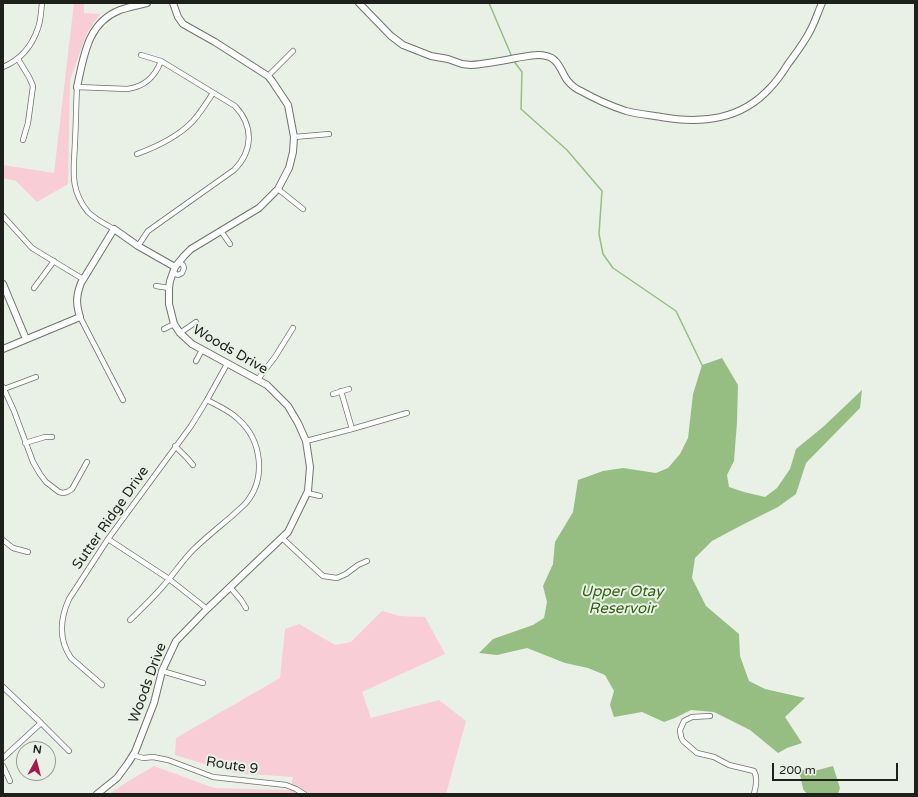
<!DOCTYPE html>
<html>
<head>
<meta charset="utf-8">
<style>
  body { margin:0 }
  #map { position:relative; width:918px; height:797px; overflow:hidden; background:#e9f1e6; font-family:"Varela Round",sans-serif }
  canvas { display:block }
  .frame { position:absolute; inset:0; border:4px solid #1e201c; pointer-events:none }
  .north { position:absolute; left:16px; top:741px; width:40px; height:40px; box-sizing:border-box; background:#e9f1e6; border:1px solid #989d95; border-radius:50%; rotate:7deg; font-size:11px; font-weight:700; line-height:16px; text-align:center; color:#1e201c }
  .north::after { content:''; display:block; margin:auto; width:14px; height:18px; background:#a9174f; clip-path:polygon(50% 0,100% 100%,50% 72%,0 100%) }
  .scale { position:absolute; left:772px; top:763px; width:126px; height:18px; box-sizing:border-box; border:2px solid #1e201c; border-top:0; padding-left:5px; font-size:12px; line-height:14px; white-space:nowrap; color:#1e201c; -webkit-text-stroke:3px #e9f1e6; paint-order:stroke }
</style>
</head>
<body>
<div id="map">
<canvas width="918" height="797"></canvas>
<div class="frame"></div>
<div class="north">N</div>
<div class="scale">200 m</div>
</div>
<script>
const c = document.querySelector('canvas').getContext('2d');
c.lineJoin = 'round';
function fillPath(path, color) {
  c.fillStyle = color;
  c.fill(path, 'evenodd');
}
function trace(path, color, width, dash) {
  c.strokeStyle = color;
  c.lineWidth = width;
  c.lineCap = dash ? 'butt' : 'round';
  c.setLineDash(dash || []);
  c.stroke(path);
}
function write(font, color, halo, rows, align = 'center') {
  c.font = font + ' "Varela Round",sans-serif';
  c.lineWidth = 4;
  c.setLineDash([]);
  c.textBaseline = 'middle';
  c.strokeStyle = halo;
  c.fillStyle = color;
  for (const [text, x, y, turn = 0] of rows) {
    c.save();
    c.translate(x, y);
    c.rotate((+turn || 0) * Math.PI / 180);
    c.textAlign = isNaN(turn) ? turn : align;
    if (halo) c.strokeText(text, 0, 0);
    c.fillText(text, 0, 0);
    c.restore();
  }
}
const green = new Path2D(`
  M74 3H84V13L100 14 87 33 70 80 68 184 37 202 16 181 3 178V165L54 173Z
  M382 611 400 616 425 617 445 654 362 692 371 718 439 700 466 721 446 794H109L127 782 154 766 214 788 290 790 293 777 234 773 175 755 176 738 280 678 285 629 299 624 335 645 351 642Z`);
const water = new Path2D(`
  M722 358 738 385 737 422 734 461 727 475 729 487 744 492 765 497 777 488 790 469 796 449 823 427 862 390 860 408 806 463 796 494 778 507 742 525 712 541 695 558 692 578 706 606 739 634 740 656 749 681 765 689 805 698 785 717 802 743 787 748 778 753 750 730 714 712 691 710 675 718 664 722 642 712 614 717 610 705 614 691 605 675 588 668 565 663 527 648 497 655 479 653 493 639 533 625 544 618 547 602 543 586 553 564 555 542 573 512 578 480 603 471 623 468 656 473 668 468 680 454 688 438 693 394 702 365Z
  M833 766 840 788 838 794H807L803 789 799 770H818Z`);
const stream = new Path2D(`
  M489 3 512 57
  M513 60 522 72 521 109 567 150 602 191 599 234 603 254 613 268 676 311 702 365`);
const street = new Path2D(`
  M18 59 29 77 33 86 28 123 23 140
  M3 67C20 60 32 46 38 28 41 20 41 11 42 3
  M268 76 293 51
  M294 137 329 134
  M137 154C156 147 179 136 193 121 201 112 207 102 213 93
  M278 189 303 209
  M3 216 32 248 68 270 83 279
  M114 229C105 224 95 219 88 212 69 189 74 169 75 142 76 124 76 105 77 87L127 89C144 87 155 77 161 61
  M221 231 230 244
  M138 246 148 231 234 170C253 151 254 126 235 106L161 61 141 55
  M173 273 178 275 182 273 184 268 183 265 179 262
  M156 286 169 288
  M34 288 54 261
  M80 317 123 400
  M164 329 174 324
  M180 333 196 322
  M196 361 202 350
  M258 379 275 357 293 328
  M3 387 14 411 33 462 40 474 46 482 59 492 63 493 67 492 72 489 87 462
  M4 389 36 377
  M341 391 352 429
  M333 394 349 389
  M306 441 352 429 407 413
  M25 443 45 437H52
  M175 446 187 458 193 465
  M307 493 320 496
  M282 538 323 576 337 578 346 574 358 565 367 561
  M108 539 169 579 207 609
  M3 540 13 548 28 552
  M230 587 241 600 246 608
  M130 620C141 609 153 598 164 585 174 574 182 561 193 550 205 538 219 527 232 516 236 512 241 508 245 504 267 479 262 440 238 419 229 410 218 406 207 400
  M162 671 203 683
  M102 685 71 658C58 639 60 619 69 599L108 539 191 426 207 400 227 364
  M3 687 41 723 69 751
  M710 716 692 717 684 721 680 730 681 737 683 741 697 753 714 757 729 765 754 771C758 778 756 787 754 794
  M133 755 143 758 153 757 168 760 213 777 286 785 296 789 304 794
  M3 758 41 723
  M3 766 10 781`);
const secondary = new Path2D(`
  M359 3 391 36 403 45 431 56 448 59 462 64 471 65C486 64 501 61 516 58 525 57 536 53 546 56 558 58 561 71 567 80 571 85 576 89 581 91 595 99 611 106 626 111 637 114 649 115 661 117 702 124 741 120 770 88 777 81 783 72 788 64 796 53 804 43 810 31 815 22 818 12 822 3
  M77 87C84 56 87 23 120 10 129 7 138 5 147 3
  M3 284 26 339
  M3 349 80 317C76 304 76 296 81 283L114 229 138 246 175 267
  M97 794 117 778 128 763 135 752 154 703 162 671 176 641 207 609 288 532 308 491 310 467 306 441 298 423 288 406 267 385 192 344 180 333 174 324 169 304V288L170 281 175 267 184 256 191 249 259 208 278 189 289 168 293 152 294 137 288 105 272 81 268 76 215 42 183 24 178 17 173 3`);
const streetNames = [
  ["Woods Drive",230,350,30],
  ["Sutter Ridge Drive",111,518,-55],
  ["Woods Drive",148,683,-70],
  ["Route 9",232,766,9]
];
const waterNames = [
  ["Upper Otay",622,592],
  ["Reservoir",622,609]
];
fillPath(green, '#f9cdd5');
fillPath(water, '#96be83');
trace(stream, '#96be83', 1.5);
trace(street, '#6d746a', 6);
trace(secondary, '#6d746a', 8);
trace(street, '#fff', 4.5);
trace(secondary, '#fff', 6);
write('14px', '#1e201c', '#e9f1e6', streetNames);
write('italic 15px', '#336211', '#e9f1e6', waterNames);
</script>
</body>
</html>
